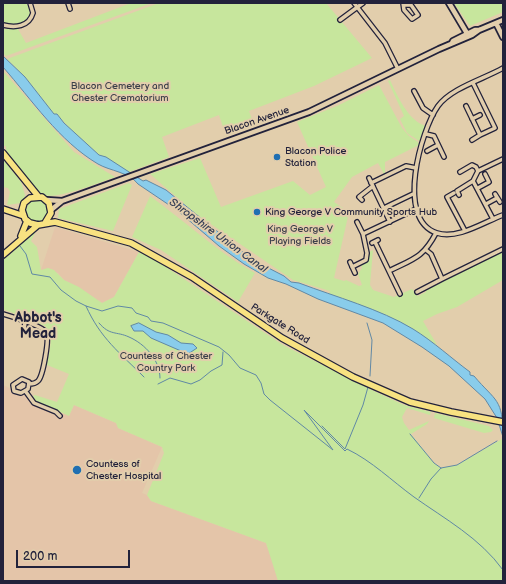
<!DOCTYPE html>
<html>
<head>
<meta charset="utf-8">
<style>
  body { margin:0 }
  #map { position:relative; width:506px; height:584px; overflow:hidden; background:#e2ceac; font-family:"Balsamiq Sans",sans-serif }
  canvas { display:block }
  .frame { position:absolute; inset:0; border:4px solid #22223b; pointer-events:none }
  .scale { position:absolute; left:16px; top:550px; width:114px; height:18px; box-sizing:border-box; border:2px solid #22223b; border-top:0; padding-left:5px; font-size:12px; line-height:14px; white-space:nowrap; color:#22223b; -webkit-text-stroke:3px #e2ceac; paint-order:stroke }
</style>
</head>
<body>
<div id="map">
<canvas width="506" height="584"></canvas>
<div class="frame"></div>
<div class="scale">200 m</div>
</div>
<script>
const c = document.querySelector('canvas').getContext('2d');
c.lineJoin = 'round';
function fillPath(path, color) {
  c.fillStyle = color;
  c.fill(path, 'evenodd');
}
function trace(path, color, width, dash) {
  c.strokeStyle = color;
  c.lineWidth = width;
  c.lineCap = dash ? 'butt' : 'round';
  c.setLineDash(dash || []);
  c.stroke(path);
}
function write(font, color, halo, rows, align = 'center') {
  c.font = font + ' "Balsamiq Sans",sans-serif';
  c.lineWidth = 4;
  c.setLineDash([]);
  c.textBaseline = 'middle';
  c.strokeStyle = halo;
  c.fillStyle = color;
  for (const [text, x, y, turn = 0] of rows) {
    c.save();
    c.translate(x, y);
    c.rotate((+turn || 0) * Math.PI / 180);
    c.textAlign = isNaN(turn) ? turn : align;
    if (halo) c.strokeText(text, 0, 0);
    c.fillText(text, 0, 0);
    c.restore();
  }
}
const built = new Path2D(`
  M55 227 139 252 114 297 102 303 64 280 58 273 41 270Z
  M3 385 69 416 74 405 116 423 118 428 162 447 142 493 147 495 151 501 266 543 282 581H3Z`);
const green = new Path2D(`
  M4 3H27L31 16C24 24 13 28 3 23Z
  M131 3H152L6 56 3 53V29H18L26 43Z
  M159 3H326L372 58 314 86 249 111 254 125 226 136 219 115 162 137 169 157 129 172C120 166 109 161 100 155 88 148 66 125 57 114H54L25 77 7 59Z
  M454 3H503V12L470 26Z
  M3 71 74 152 115 177C101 182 52 202 41 194 27 184 16 164 6 150V146H3Z
  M390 80C397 95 408 121 426 126L419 141 407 133 400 119 404 116 388 81Z
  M379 85 402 128 409 136 418 142 419 145 385 162V173L384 174 378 163 352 177 334 202 349 212 334 278 344 281 346 280 359 286 362 285 358 274 362 268 361 265 367 262 369 252 373 250 370 285 373 290 394 297 412 289 418 296 426 292 425 289 503 251V280L457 307 437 314 423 321 437 345C402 321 368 309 329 294L330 291 293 280 196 214 150 174 200 158 221 207 293 181 310 195 326 187 297 122 337 106Z
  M3 159 21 182 25 195 24 200 21 203 7 205 10 192 8 188 3 187Z
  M129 183 132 185 113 231 58 218 59 209Z
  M150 196C185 221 217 252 255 273L238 302 161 250 132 237Z
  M26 211a11 11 0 1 1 22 0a11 11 0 1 1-22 0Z
  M36 231 31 241 37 247 41 270 48 268 54 270 64 280 79 287 102 303 114 297 139 252 157 261 283 345 376 392 404 405 431 412 430 415 407 408 402 417 404 423 409 430 429 421 427 424 411 434 434 463 441 468 457 465 502 439 503 581H278L266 543 151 501 147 495 164 453 162 447 118 428 116 423 74 405 69 416 36 401 33 396 35 395 57 402 69 374 47 365C49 351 55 338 45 326L3 309V260C16 251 23 239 36 231Z
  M435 413 489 426 493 430 491 432 484 433 434 418Z`);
const water = new Path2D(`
  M3 56 25 77 54 114H57L64 123 99 155 106 157 143 181 146 180 166 190 253 260 284 276 291 282 299 283C336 297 380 309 413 329 434 342 451 358 470 372V375L474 376C496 402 503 398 503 437L497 418 485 399 449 366 422 347 383 323 318 299 286 284 268 278 244 264 219 246 178 211 138 184C129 172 110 171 98 164 59 141 32 100 3 67Z
  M139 323 156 332 168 335 181 343 193 344 197 348 188 354 151 338 143 331H134L131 326Z`);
const stream = new Path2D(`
  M20 246 26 254 32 274 50 277 61 290 76 301 86 306 102 311 118 306 132 308 136 313 148 317 151 321 163 323 219 347 229 355 240 368 256 375 261 383 264 394 270 400 333 450 304 410 345 451 347 449C372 461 392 481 414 497 445 519 480 538 503 570
  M86 306C100 338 120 353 144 377
  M99 323C110 336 116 331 129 337 145 344 160 360 160 378
  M367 323 372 340 370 376
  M158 384 170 378 191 384 200 380 211 371 222 365 223 352
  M322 426 345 449 363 405 368 387
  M410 434 434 463 441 468
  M419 498 431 479 441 468 457 465 497 441`);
const minor = new Path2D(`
  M68 3 70 9
  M354 3 385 43 398 69
  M403 3 404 10 412 19 418 15 411 5H404
  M340 20 363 3
  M3 25C15 28 29 27 33 13L30 3
  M503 68C484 79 451 88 438 106 421 130 395 220 437 233 457 240 484 222 503 215
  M414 91 423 108 433 115
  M466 106 480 135 495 128 473 83
  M472 119 480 115
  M426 134 434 136 444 157
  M472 140 480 135
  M427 151 438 145
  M478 171 503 159
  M369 178 390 222
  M473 181 493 219
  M371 183 406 166 416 168
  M478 188 489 182 485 174
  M454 193 447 197 465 231
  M495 194 500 202
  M459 195 457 191 473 181 478 171 476 167 472 165 460 172
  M362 200 359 197 373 186
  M486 204 497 198
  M384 208 413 194
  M357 222 363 234
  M375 242 400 294
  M372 243 378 240
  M350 262 355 273
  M352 267 366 260 367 253 363 234 416 209
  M389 271C413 259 423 258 436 233
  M442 279 503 249
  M417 292 442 279 431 254 426 250
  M3 314C13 317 40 325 46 332 50 338 43 376 38 381 36 383 33 384 29 384
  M24 331 25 322
  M22 379 29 382 28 389 21 393 14 391 13 385Z
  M26 392 34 403 56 412 60 416`);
const tertiary = new Path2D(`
  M449 3 468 35
  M496 23 503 37
  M452 43 453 41 475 30H479L503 20
  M47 200 62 201
  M51 210 62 201 309 112 439 49 472 35 479 30`);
const primary = new Path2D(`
  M3 153 38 196
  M3 209 24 216
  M45 223 51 213 49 203 42 197 30 198 24 203 22 210 25 219 30 223 38 225 55 222 131 243 192 277 282 338 353 377 410 402 451 412 503 422
  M21 236 27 221
  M3 255 38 225`);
const markers = [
  [277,157,4,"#1f6fb2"],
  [257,212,4,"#1f6fb2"],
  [77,470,5,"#1f6fb2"]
];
const parkNames = [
  ["Blacon Cemetery and",120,86],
  ["Chester Crematorium",120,98],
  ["King George V",300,229],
  ["Playing Fields",300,241],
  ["Countess of Chester",166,356],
  ["Country Park",166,368]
];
const streetNames = [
  ["Blacon Avenue",257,121,-19],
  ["Parkgate Road",280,324,32]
];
const poiNames = [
  ["Blacon Police",285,151],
  ["Station",285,163],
  ["King George V Community Sports Hub",265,212],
  ["Countess of",86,464],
  ["Chester Hospital",86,476]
];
const waterNames = [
  ["Shropshire Union Canal",218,236,36]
];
const districtNames = [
  ["Abbot's",38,318],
  ["Mead",38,334]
];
fillPath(built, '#e4c5a9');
fillPath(green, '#c7e69d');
fillPath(water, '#89cceb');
trace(water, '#6088a5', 1);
trace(stream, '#6088a5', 1);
trace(minor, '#22223b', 6);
trace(tertiary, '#22223b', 8);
trace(primary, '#22223b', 8);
trace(minor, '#e2ceac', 3.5);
trace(tertiary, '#e2ceac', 4.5);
trace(primary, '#f8e281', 5.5);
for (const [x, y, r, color] of markers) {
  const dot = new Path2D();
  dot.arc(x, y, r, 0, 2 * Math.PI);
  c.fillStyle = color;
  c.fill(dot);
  trace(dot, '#e2ceac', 1.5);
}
write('10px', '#3b3f4a', '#e2ceac', parkNames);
write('10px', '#22223b', '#e2ceac', streetNames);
write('10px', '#22223b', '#e2ceac', poiNames, 'left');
write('italic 11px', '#313c55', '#e2ceac', waterNames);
write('bold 14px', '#22223b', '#e2ceac', districtNames);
</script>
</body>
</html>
